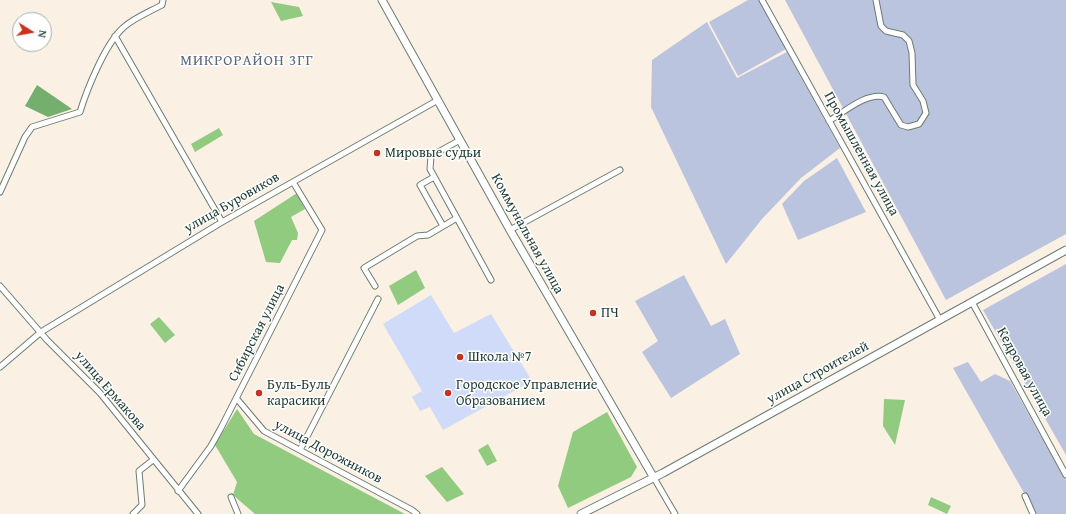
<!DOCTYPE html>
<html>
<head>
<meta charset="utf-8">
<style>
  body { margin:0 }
  #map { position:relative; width:1066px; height:514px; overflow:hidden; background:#faf0e3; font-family:"Gentium Book Plus",serif }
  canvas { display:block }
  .north { position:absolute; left:12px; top:12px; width:40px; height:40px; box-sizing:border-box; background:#fff; border:1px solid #a5b1ae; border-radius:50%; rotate:101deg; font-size:11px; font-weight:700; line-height:16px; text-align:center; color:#1f3d34 }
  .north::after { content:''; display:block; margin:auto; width:14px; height:18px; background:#c8321e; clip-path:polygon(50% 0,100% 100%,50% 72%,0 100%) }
</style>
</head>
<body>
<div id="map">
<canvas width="1066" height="514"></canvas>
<div class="north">N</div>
</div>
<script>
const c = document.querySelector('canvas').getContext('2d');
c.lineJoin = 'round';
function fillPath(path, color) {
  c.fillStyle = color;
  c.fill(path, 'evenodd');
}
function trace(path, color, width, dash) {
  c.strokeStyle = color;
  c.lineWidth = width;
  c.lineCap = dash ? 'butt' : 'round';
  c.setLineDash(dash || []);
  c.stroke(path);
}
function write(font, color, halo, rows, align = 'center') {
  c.font = font + ' "Gentium Book Plus",serif';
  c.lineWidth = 3;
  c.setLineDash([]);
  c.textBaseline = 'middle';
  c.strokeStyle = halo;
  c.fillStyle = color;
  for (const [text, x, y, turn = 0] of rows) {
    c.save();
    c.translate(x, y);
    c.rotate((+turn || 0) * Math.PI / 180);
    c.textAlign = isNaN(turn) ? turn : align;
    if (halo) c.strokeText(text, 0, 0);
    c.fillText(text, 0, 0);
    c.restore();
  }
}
const built = new Path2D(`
  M431 295 454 333 491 314 532 381 443 430 430 407 420 411 412 397 422 391 383 324Z`);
const industrial = new Path2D(`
  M748 0H759L786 49 738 76 709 22Z
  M785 0H1066V234L946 300Z
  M707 22 737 78 787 52 840 148 801 178 762 219 726 264 651 107 652 60Z
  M837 158 866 212 798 240 782 204 804 181Z
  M1066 264V455L983 310Z
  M684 275 711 326 725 319 740 354 671 398 642 352 658 341 635 301Z
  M968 362 981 382 995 374 1010 381 1066 481V514H1036L953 368Z`);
const green = new Path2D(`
  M271 2 299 7 303 16 281 21Z
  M219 128 223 135 195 152 191 144Z
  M297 193 305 209 291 217 298 233 297 240H292L280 263 266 262 254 221Z
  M416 270 425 288 398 305 389 286Z
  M159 317 175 335 165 343 150 324Z
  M884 399 905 400 895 445 883 426Z
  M237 409 254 434 405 514H255L233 495 237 482 215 445Z
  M607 412 637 467 631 477 568 508 558 486 573 432Z
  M488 444 497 461 487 466 478 450Z
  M442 467 464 494 447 502 425 476Z
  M931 497 951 506 947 514 928 505Z`);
const forest = new Path2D(`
  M37 85 72 109 48 117 25 106Z`);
const minor = new Path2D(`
  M762 0 940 320
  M115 36 222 222
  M829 121C844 112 867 92 884 97L901 125 908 127 919 124 926 113 923 101 913 85 912 53 909 41 903 35 886 31 881 26 876 0
  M460 140 431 156 430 169 491 280
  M434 177 420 185 443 226
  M0 192 25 137 32 127 80 112C87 89 106 42 124 27 134 18 149 12 162 5L163 0
  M510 230 620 170
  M0 286 47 340 100 393 198 514
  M375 286 364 268 417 236 428 235 457 218
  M972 302 1066 475
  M0 367 41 332 222 222 438 100
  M237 399 264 431 412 510 417 514
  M300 450 378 299
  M654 478 675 514
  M178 491 211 446 221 428 322 230 293 182
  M1025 496 1033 514
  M231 497 238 514
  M133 514 142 505 139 471 153 460`);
const major = new Path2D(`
  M382 0 510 230 654 478
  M581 514 663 473 1066 250`);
const markers = [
  [377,153,4,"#c8321e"],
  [593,313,4,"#c8321e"],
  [460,357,4,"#c8321e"],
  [259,393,4,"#c8321e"],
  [448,393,4,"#c8321e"]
];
const poiNames = [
  ["Мировые судьи",385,153],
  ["ПЧ",601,313],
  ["Школа №7",468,357],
  ["Буль-Буль",267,385],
  ["карасики",267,401],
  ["Городское Управление",456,385],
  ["Образованием",456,401]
];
const streetNames = [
  ["Промышленная улица",861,154,61],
  ["улица Буровиков",232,203,-30],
  ["Коммунальная улица",527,234,61],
  ["Сибирская улица",257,333,-63],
  ["Кедровая улица",1024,372,61],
  ["улица Строителей",818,373,-29],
  ["улица Ермакова",110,391,49],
  ["улица Дорожников",328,452,28]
];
const neighbourhoodNames = [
  ["МИКРОРАЙОН 3ГГ",247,61]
];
fillPath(built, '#d0daf9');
fillPath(industrial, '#bac4de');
fillPath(green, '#91cb7f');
fillPath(forest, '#74af6e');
trace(minor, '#6c7c71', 7);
trace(major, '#6c7c71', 9);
trace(minor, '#fff', 5);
trace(major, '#fff', 7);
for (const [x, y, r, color] of markers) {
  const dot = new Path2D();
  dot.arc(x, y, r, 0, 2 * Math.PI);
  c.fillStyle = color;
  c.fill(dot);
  trace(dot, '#fff', 1.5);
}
write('14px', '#1f3d34', '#fff', poiNames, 'left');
write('14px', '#1f3d34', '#fff', streetNames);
c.letterSpacing = '1px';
write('15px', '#57677b', '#fff', neighbourhoodNames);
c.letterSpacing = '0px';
</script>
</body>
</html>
